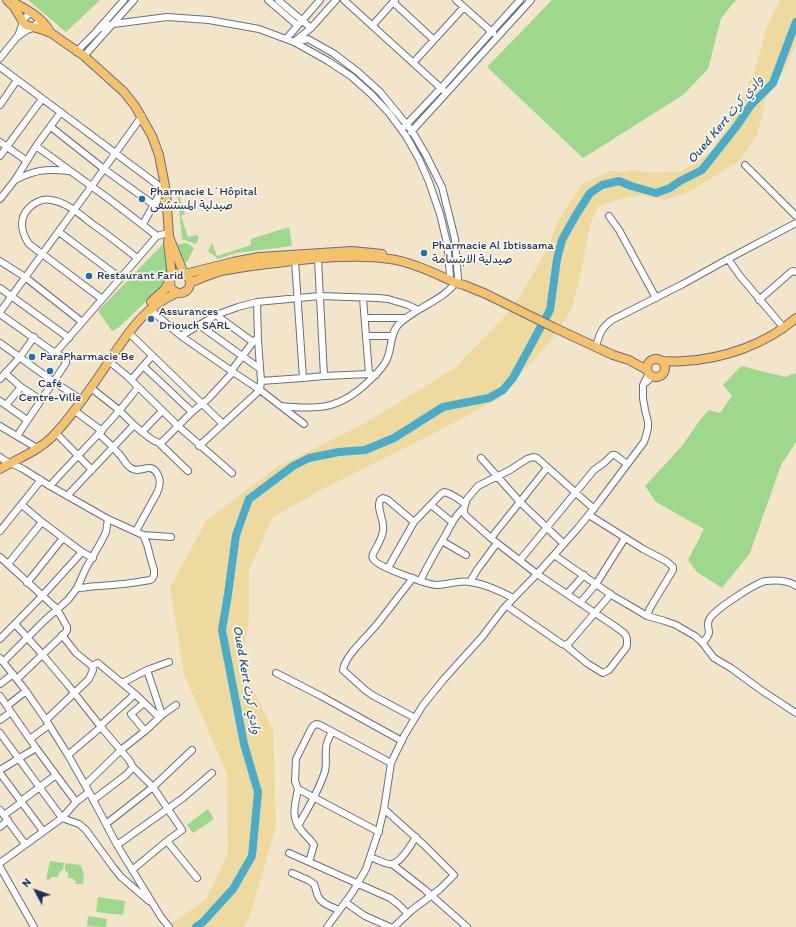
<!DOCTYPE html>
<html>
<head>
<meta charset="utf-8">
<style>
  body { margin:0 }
  #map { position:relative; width:796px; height:927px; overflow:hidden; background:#f3e5c9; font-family:Itim,sans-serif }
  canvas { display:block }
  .north { position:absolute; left:16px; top:871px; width:40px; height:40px; -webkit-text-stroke:3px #fbf7ec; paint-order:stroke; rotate:311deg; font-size:11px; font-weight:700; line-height:16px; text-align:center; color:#1b2f5e }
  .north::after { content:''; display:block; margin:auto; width:14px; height:18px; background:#1b2f5e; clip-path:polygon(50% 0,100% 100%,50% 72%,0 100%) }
</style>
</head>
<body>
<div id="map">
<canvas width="796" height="927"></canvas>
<div class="north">N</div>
</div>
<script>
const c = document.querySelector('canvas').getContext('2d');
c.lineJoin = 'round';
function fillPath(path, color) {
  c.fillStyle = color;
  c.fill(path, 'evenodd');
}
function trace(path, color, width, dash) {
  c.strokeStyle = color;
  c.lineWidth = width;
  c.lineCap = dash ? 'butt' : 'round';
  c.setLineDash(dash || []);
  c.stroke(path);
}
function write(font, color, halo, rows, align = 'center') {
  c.font = font + ' Itim,"Playpen Sans Arabic",sans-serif';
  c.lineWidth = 3.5;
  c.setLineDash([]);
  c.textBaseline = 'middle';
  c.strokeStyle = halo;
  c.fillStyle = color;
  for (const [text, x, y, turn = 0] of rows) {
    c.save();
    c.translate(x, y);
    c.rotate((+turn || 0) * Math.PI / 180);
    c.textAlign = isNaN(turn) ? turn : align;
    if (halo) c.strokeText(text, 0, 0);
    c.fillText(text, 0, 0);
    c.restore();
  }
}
const green = new Path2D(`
  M28 0H100L66 32Z
  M552 0H736L721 18 708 69 683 95 583 158 487 67Z
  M177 189 185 214 181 216 188 237 197 235 199 237 196 244 182 239Z
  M289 227 292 246 236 253 218 259 208 251 212 243 217 256 251 245V239Z
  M187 243 194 248 187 262H183L178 244Z
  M163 244 167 271 162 286 118 328 112 331 98 311Z
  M741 366 785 377 796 373V442L781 465 750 553 722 588 697 572 688 560 704 529 656 502 645 486 682 446 700 420 709 410 720 413 732 396 723 385Z
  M208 809 214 819 193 833 187 825Z
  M50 861 64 863 63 870C59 871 59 873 58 877H52L49 880 46 879Z
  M65 863 81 865 84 876 83 884H76C76 879 72 878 68 878V873L65 870Z
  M98 897 125 901 123 915 96 912Z
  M88 916 107 919 106 927 87 926Z`);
const sand = new Path2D(`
  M780 0H796V44L785 69 766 98 757 135 739 161 702 184 686 193 664 200 645 196 627 197 598 206 590 225 582 268 572 308 554 337 498 399 442 429 323 489 273 517 249 570V617L242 666 273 730 276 825 249 919 244 927H167L206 899 228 854 227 774 184 674 170 588 206 521 277 467 365 423 455 368 504 317 521 295 549 246 558 221 571 200 582 184 610 171 623 172 636 170 645 172H669L681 171 694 164 710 152 727 128 754 73 767 26Z`);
const river = new Path2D(`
  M196 927 203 922 233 889 252 856 258 792 244 744 222 630 228 594 236 535 249 499 293 466 309 458 339 452 365 450 394 438 443 407 489 398 503 390 513 378 550 310 557 259 562 240 576 215 590 193 602 185 619 181 631 186 656 193 670 188 680 181 702 170 736 127 751 105 773 83 796 22`);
const minor = new Path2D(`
  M268 0 297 25
  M278 0 311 28
  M344 0 443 90
  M456 0 493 33
  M393 2 434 40
  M372 26 395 0
  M98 29 113 24 167 17 209 20 259 29 294 42 328 61 352 77 372 95 389 113 406 136 419 159 429 182 440 214 447 243 450 275
  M18 36 24 19 30 13
  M286 39 320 0
  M295 41 311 28 336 0
  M76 52 95 33 124 0
  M84 56 134 0
  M0 58 17 37 27 30 33 28 40 19
  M413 63 464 7
  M0 67 166 191
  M0 105 17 80
  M405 126 441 88 520 0
  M51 127 104 169 154 205
  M411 132 531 0
  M0 142 27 161
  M36 146 109 199 157 236
  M0 156 42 99
  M745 165 796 216
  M15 180C37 169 46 169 69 171
  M0 199 15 180 36 146 61 112
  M609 216 619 230 656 298
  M143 224 158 197 162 188
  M59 232 120 278
  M318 259 324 376 369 374 376 375
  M728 259 740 276 783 327
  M0 261 25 277 82 322
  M0 288 69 338
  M363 298 369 374
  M102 299 29 244C23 235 19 223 25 213 31 204 41 198 51 200 66 202 80 214 91 223 107 234 122 246 137 258
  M759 300 791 272 793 271 796 272
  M257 302 258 340 261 381
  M150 309 168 325 181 336 233 372
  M0 312 104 169 142 116
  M0 314 52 351 54 352 57 351 157 236 168 233
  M216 315 253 342
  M365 318H406
  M199 325 259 368
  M129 333 223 424
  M181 336 216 315 238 307 257 302 320 296 378 298 388 299 408 305 418 310
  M366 336H392
  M0 343 54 382 82 400
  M596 347C599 335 601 328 612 320L683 284 728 259 796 223
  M105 358 127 376 178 426 232 473
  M143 366 155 377 192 412
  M232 370 253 342 255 340
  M5 373 21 387 6 405
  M303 378 324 376
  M0 379 20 357 34 337
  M131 380 152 356
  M644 384 653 376
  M21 387 41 400
  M91 388 119 410 134 425 142 432 162 411
  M0 401 27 420
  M281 406C320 410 341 409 370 380 376 374 384 367 387 359 392 348 390 334 398 325 415 307 445 301 458 279L455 239 442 187 426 155 412 131 380 92 358 72 333 53 308 39 294 42
  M75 411 102 431
  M0 426 37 448
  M142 432C148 436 154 443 161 443L192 412 208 399 233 372 260 390 304 424
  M56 433 92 470
  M99 434C106 440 113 447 119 454 123 458 126 465 131 468 140 475 151 460 158 475 161 481 160 487 157 493L136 531
  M17 436 66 363V361L56 352
  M159 443 188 471
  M199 446 260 390 261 381 303 378 295 261
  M0 457 4 460 23 469 50 486 108 519 143 535 147 544 150 556 154 570V575L152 579 150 580C134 583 116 585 99 586 92 586 84 588 77 588
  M481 458 520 502 564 544
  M50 486C79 453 112 423 138 387
  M67 496 134 425
  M22 505 42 522 82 552
  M431 505 452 522
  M589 515 643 549 666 561 673 567V570L650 608 647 616
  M414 522 388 500 383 498 380 500C376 510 385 519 383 531 382 539 377 546 373 554 372 557 372 557 374 560 379 567 426 584 436 585 448 585 457 580 470 582 486 584 500 591 513 598
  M0 531 41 480
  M143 535 171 537
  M491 538 547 468
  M442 541 466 555
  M554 555 613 596 632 607 647 616 665 621 676 625 695 636 701 641 714 658 731 668 761 690 796 713
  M0 557 57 609 67 627V630L66 632 17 679
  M520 560 594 470 605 462 612 455H615L627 464
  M8 564 42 522
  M388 568 414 522 441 494 444 492C452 494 458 498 465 504
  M413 578C401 593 390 608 378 623 369 635 345 655 343 670L364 689 372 695 415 718
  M420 581C428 565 437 549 446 534 451 525 455 515 464 508
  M470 582 477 570 497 543
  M27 583 63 538
  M567 594 584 575
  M580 603 596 584 625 538
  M507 606 562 644 565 645 569 643 611 594
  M15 624 42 654 68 685 101 727 129 760 133 767 153 787 182 830 167 841 132 870
  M0 639 42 596 82 552 93 558
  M703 643C705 640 708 637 709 633 709 628 706 623 710 618 716 609 755 583 766 581 777 580 788 580 796 586
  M565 645 588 664 603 673 609 670 626 648 627 645V639L626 636 624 633 616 627 537 574 492 539 465 515 464 511V508L467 499 478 486 510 470 527 459 533 457 537 458 594 509
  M0 658 26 691 46 720 68 755 89 792 117 845 161 917 169 927
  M3 662 45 620 68 600 77 588 86 568 101 542 106 532 108 519
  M92 666 98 663 135 694 159 717
  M147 670 162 715
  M276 673 321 696 402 741
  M122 683 147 670 169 662
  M0 684 13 674
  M0 696 36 748 76 802
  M144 703 131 714 145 731
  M7 706 26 691
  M0 720 11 712
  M46 720 89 679 93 670 92 666 76 653 62 635
  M100 726 135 694
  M0 733 62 818 79 824 86 830 113 867 121 877 149 901
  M30 739 49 725
  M68 755 101 727
  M0 770 36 748
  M0 773 43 831
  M85 785 121 750 145 731 162 715 176 705
  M298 789C295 805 290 817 302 831 306 836 311 840 314 845L309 862
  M93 800 126 775 133 767
  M21 801 56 775
  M384 809 424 845 454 875 440 889 412 910 394 927
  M0 810 25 844
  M4 815 22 802
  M106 824 153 787 192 750
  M298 826C308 808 319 791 325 771 327 763 325 756 326 749 326 743 329 737 332 732
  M0 827 8 820
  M379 832 298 789 295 781 296 759 311 729 313 726 316 724 320 725 391 763
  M167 841 197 878
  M117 845 183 798 212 773
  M289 853 390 898 398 904 408 914
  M370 857C376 859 383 863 389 864 399 866 411 845 416 837
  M0 863 62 818 76 802 89 792
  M392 864 424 889 467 927
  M0 867 34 927
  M292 873 308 880 314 884C316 888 316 892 318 896 321 904 332 907 339 910
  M345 902 365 916 390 927
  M327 927 352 893 366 869 379 830 384 809 391 763 404 736 423 705 444 679 482 637 504 608 537 574 578 528 599 502 644 442 646 436 648 428V422L645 410 643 398V385L649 373`);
const major = new Path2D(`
  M7 0 14 7 23 22 26 25 43 30 51 33 84 56 124 92 135 106 152 136 159 155 166 191 169 236 168 243 172 277
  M11 1C26 9 42 17 50 32
  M170 239 184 274
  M170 283a10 10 0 1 1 20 0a10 10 0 1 1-20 0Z
  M185 274 233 262 259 257 352 251 382 254
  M190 283C199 279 209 275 218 272 240 267 262 265 284 262 319 258 356 254 390 259 412 262 436 274 456 283L464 285 486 294 555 328 613 355 629 360 647 370
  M151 302 165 289 170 280
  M647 368a9 9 0 1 1 18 0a9 9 0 1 1-18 0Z
  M663 361C670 361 677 362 684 361 723 359 767 344 796 318
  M0 469C17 459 38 451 52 437 64 425 73 412 83 399 92 386 101 374 109 361 129 332 144 307 177 293`);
const markers = [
  [142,199,4,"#1f6fb2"],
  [424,253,4,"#1f6fb2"],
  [89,276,4,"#1f6fb2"],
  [151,319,4,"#1f6fb2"],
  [32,357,4,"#1f6fb2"],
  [50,371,4,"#1f6fb2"]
];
const poiNames = [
  ["Pharmacie L´Hôpital",150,192],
  ["صيدلية المستشفى",150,206],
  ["Pharmacie Al Ibtissama",432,246],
  ["صيدلية الابتسامة",432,260],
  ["Restaurant Farid",97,276],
  ["Assurances",159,312],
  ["Driouch SARL",159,326],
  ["ParaPharmacie Be",40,357],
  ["Café",50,384,"center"],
  ["Centre-Ville",50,398,"center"]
];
const waterNames = [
  ["Oued Kert وادي كرت",726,120,-50],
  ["Oued Kert وادي كرت",246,680,80]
];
fillPath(green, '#9dd88c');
fillPath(sand, '#eeda9e');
trace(river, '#4aacc9', 8);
trace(minor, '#676f83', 8);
trace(major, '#676f83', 10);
trace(minor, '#fff', 6);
trace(major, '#f5c16b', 8);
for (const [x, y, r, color] of markers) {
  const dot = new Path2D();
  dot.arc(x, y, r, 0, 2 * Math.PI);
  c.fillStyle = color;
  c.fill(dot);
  trace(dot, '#fbf7ec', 1.5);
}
write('12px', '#1b2f5e', '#fbf7ec', poiNames, 'left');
write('italic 13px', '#2b5b83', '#fbf7ec', waterNames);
</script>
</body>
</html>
